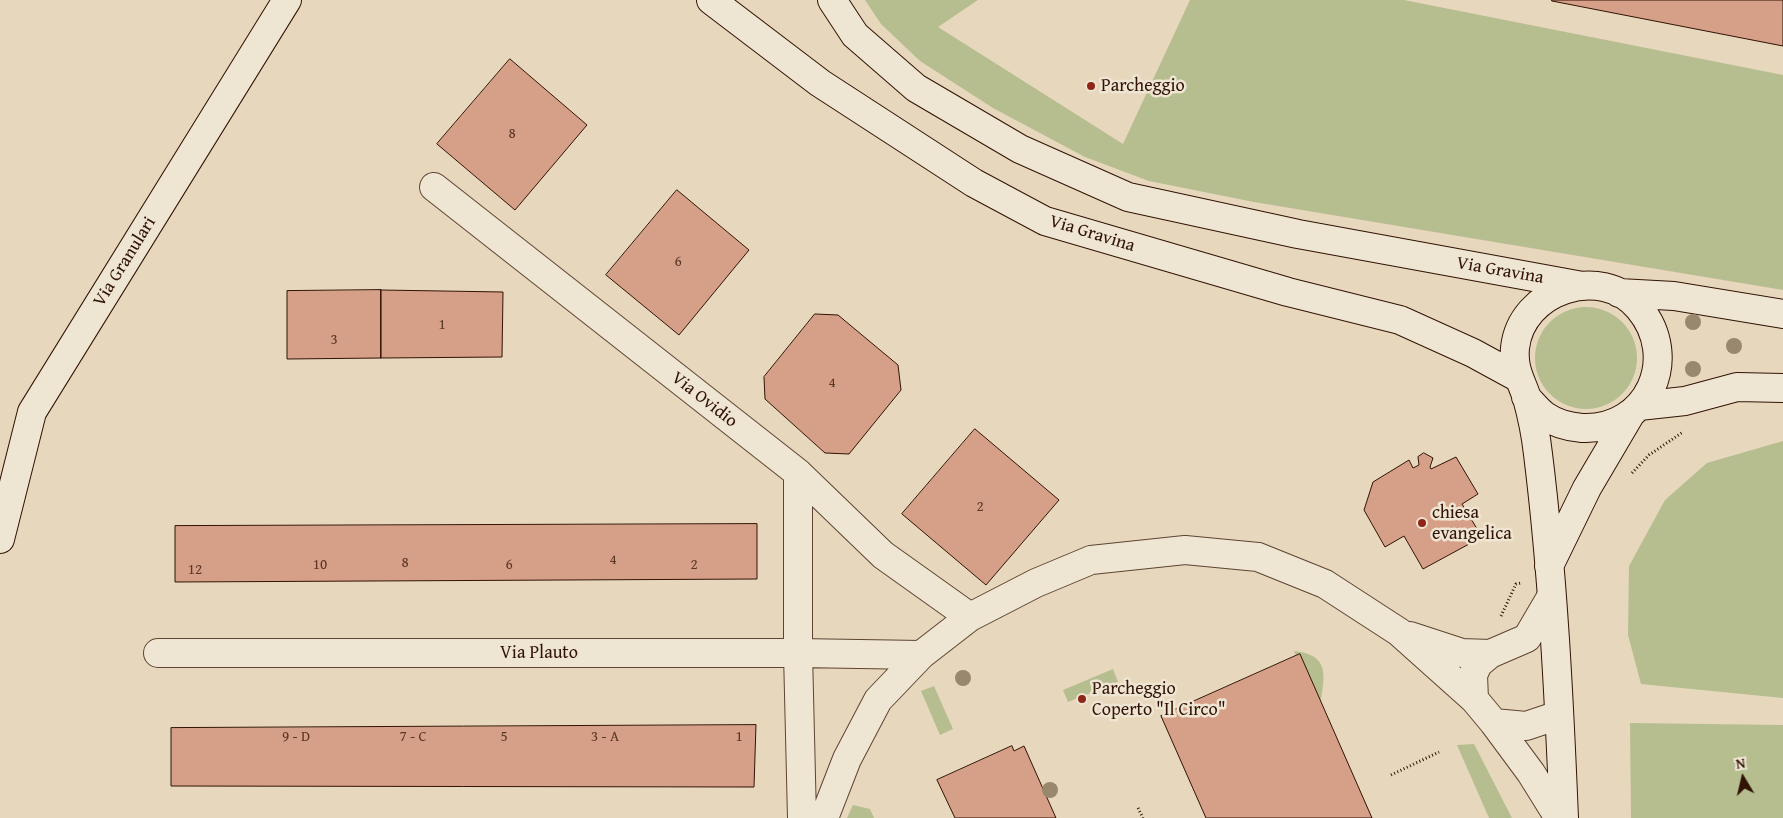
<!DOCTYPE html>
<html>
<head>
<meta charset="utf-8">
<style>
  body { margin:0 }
  #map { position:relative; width:1783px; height:818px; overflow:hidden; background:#e7d7bc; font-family:"Gentium Book Plus",serif }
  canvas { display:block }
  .north { position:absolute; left:1718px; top:753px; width:50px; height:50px; -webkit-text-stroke:4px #efe5d3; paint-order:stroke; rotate:351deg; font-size:14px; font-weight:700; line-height:20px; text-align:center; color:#311304 }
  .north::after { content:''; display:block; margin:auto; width:18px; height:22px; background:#311304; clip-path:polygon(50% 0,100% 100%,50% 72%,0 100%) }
</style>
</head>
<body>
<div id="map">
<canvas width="1783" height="818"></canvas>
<div class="north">N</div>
</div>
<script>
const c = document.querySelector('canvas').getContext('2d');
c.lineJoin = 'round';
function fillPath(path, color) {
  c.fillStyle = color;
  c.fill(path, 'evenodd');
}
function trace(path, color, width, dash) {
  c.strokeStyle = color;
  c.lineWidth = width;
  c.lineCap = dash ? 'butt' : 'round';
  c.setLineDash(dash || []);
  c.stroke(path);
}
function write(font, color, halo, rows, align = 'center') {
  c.font = font + ' "Gentium Book Plus",serif';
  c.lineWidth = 5;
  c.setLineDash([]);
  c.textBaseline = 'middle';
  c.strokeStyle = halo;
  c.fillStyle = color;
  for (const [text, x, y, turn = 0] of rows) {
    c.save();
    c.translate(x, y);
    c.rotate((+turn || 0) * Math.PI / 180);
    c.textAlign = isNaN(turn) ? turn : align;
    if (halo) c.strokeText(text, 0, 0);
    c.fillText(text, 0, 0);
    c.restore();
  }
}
const green = new Path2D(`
  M865 0H978L938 27 1123 144 1190 0H1404L1783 75V290L1254 202 1149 181 1085 157 993 108 920 61 881 24Z
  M1535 358a51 51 0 1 1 102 0a51 51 0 1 1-102 0Z
  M1783 441V698L1641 684 1628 635 1629 566 1665 500 1707 463Z
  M1294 651C1332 655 1324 678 1320 707Z
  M1113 669 1118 682 1068 702 1063 690Z
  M934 686 953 729 940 735 921 691Z
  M1630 723 1783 725V818H1631Z
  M1474 744 1512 818H1489L1457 745Z
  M853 805 870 809 874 818H847Z`);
const building = new Path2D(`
  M1552 0H1783V46L1552 1Z
  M510 59 587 125 515 210 437 144Z
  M677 190 749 250 679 335 606 275Z
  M381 290V358L287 359V291Z
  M381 290 503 292 502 357 381 358Z
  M815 314 838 315 898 365 901 390 849 454 825 453 765 399 764 377Z
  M975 429 1059 500 986 585 902 514Z
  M1424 453 1433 458 1430 467 1431 469 1456 457 1478 494 1462 504 1482 537 1423 569 1404 536 1385 547 1364 510 1373 482 1409 460 1413 468 1419 465 1418 457Z
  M757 524V579L175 582V526Z
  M1300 654 1372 818H1206L1161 716Z
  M756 725 754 787 171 786V728Z
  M1012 746 1014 751 1024 746 1056 818H955L937 780Z`);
const path = new Path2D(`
  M1632 473 1649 455 1683 432
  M1501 616 1516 584 1521 583
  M1391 775 1439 752
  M1138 808 1143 818`);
const street = new Path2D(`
  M434 187 798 473 883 555 970 617
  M798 473V653L802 818
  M1410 636 1462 653 1490 654
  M158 653H798L921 655
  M1474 699 1473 675 1478 664 1490 654 1527 638 1551 597
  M1494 723 1531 773 1559 818
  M824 818 847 759 878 700 921 655 970 617 1036 583 1091 560 1185 550 1258 557 1325 584 1399 632 1474 699 1494 723 1526 726 1559 715`);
const secondary = new Path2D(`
  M711 0 820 83 974 183 1045 221 1288 292 1400 320 1473 353 1517 377
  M832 0 855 35 916 88 1020 149 1128 197 1298 234 1577 285
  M1619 293 1674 296 1783 314
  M1526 397C1532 403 1538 411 1545 416 1555 423 1570 427 1582 428 1648 431 1681 358 1639 308 1601 263 1521 290 1515 348 1513 369 1521 380 1527 398 1532 416 1536 436 1538 454 1553 575 1559 697 1564 818
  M1639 406 1685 401 1737 387 1783 388
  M0 539 32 412 287 0
  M1549 566 1587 488 1630 415`);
const trees = [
  [1693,322],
  [1734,346],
  [1693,369],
  [963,678],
  [1050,790]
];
const markers = [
  [1091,86,5,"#8f2418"],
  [1422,523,5,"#8f2418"],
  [1082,699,5,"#8f2418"]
];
const numberNames = [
  ["8",512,134],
  ["6",678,262],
  ["1",442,325],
  ["3",334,340],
  ["4",832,383],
  ["2",980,507],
  ["4",613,560],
  ["8",405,563],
  ["10",320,565],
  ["6",509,565],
  ["2",694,565],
  ["12",195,570],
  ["9 - D",296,737],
  ["7 - C",413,737],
  ["5",504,737],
  ["3 - A",605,737],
  ["1",739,737]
];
const poiNames = [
  ["Parcheggio",1101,86],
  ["chiesa",1432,513],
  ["evangelica",1432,534],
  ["Parcheggio",1092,689],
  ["Coperto \"Il Circo\"",1092,710]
];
const streetNames = [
  ["Via Gravina",1092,234,17],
  ["Via Granulari",125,262,-58],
  ["Via Gravina",1500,271,10],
  ["Via Ovidio",704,400,38],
  ["Via Plauto",539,653]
];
fillPath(green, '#b6be90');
fillPath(building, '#d69f87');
trace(building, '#311304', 1);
trace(street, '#5e4432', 30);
trace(secondary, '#311304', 30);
trace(path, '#311304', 3, [1, 2.5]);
trace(street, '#efe5d3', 28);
trace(secondary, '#efe5d3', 28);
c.fillStyle = '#99876e';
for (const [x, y] of trees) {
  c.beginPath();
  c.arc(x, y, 8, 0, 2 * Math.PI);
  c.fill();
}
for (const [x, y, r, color] of markers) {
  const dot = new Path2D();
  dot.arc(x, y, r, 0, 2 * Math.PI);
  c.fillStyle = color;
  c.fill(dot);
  trace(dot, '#efe5d3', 2);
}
write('15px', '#5a3625', null, numberNames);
write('18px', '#311304', '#efe5d3', poiNames, 'left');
write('18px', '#311304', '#efe5d3', streetNames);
</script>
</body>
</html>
